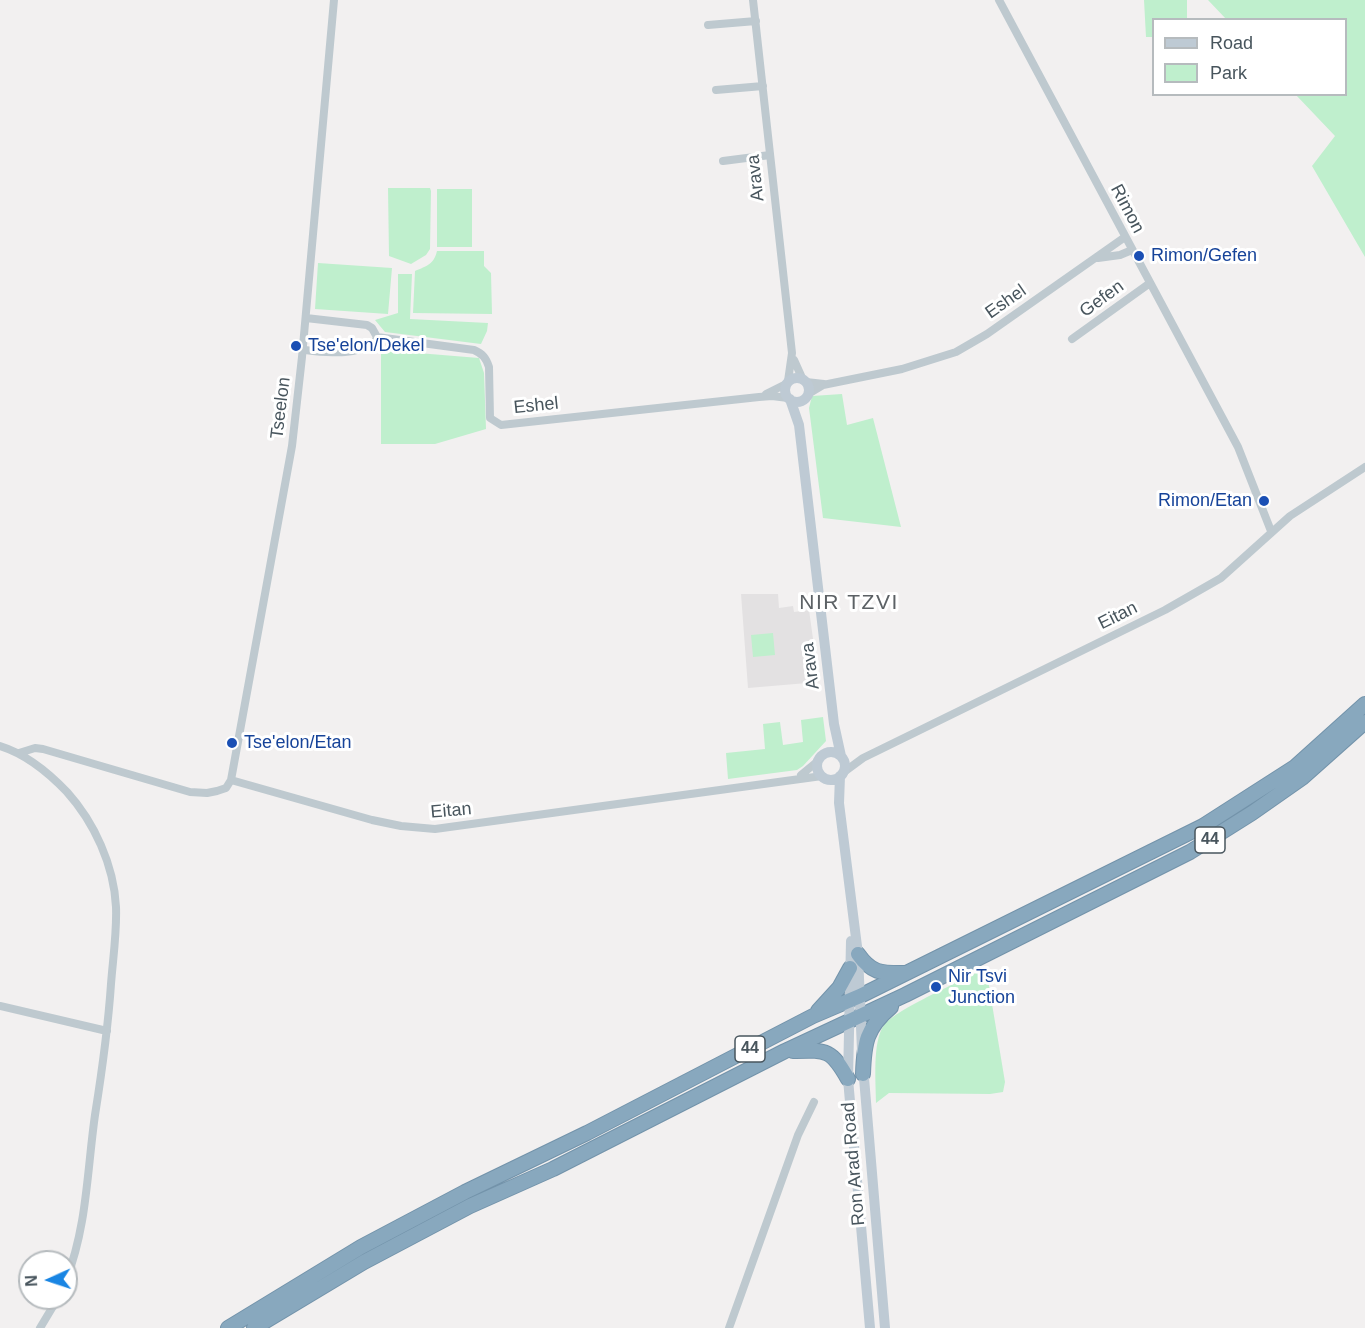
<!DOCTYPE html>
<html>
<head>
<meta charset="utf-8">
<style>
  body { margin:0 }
  #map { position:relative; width:1365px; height:1328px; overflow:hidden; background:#f2f0f0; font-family:Helvetica,sans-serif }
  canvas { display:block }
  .legend { position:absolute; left:1152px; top:18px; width:195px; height:78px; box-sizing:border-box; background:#fff; border:2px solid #b6bbbe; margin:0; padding:8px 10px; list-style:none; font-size:18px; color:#48555d }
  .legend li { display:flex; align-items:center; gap:12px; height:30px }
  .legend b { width:30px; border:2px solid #b6bbbe }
  .north { position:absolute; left:18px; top:1250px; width:60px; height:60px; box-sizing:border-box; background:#fff; border:2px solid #b6bbbe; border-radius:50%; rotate:267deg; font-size:16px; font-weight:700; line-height:24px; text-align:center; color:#48555d }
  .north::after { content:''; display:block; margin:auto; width:21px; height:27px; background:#1985e3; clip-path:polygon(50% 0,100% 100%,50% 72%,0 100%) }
</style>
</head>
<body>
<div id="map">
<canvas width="1365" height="1328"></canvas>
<ul class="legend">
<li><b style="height:8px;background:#becad4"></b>Road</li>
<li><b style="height:16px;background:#bfefcd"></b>Park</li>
</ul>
<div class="north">N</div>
</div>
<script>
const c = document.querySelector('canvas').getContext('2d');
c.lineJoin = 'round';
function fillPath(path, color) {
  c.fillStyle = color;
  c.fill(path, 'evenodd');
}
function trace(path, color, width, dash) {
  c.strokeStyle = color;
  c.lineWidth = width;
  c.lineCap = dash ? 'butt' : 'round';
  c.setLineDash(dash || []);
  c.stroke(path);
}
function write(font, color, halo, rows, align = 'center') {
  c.font = font + ' Helvetica,sans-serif';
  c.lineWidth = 6;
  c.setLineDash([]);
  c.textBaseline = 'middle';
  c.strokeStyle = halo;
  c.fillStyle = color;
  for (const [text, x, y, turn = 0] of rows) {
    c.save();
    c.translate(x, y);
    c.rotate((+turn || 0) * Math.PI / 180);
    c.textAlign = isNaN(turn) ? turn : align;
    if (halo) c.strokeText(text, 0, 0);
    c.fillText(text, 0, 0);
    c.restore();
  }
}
const education = new Path2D(`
  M741 594H778L779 608 793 606 794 612 809 610 819 682 748 688Z`);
const green = new Path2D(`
  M1144 0H1187V19L1154 20 1153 37H1146Z
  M1208 0H1365V257L1312 166 1335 136 1296 95 1346 94V20L1226 19Z
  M388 188H430L431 191 430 249 426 255 411 264 389 256Z
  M437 189H472V247H437Z
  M437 251H484V266L491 273 492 314 413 313 415 271C427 266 434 264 437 251Z
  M318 263 392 268 388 314 315 309Z
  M398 274H412L410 319 488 323 487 331 481 344 385 332 375 320 398 313Z
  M381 350 479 358 484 373 486 429 435 444H381Z
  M842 394 847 425 873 418 901 527 823 518 809 408 812 396Z
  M773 633 775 655 753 657 751 635Z
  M823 717 826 741 803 766 797 770 728 779 726 753 765 749 763 724 780 722 783 745 803 742 801 720Z
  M986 968 1005 1082 1003 1092 990 1094 889 1093 876 1103C876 1083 872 1042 884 1025 895 1010 965 979 986 968Z`);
const street = new Path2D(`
  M753 0 792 353 788 381
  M999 0 1238 447 1271 531
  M708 25 756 21
  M716 90 763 86
  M723 161 770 155
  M1098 258 1120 255 1132 250
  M306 318 367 325 372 328 377 337
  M377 337 474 350C483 354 486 358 489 367L490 418 501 425 759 397 772 396 788 398
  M1072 339 1150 283
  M303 350C328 352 353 357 375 342L377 337
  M794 360 803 380
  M806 382 824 384
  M766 394 786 384
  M808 394 823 385 902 369 956 352 987 334 1125 237
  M0 746C26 754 48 772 67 792 94 822 114 865 116 907 117 932 113 958 111 984 108 1028 102 1071 95 1115 87 1171 87 1227 66 1280
  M19 753 35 748 43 749 190 792 207 793 217 791 226 788 231 780 292 446 302 357 334 0
  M844 772 863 758 1165 610 1221 578 1290 516 1365 467
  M801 775 818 761
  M231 780 372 820 401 826 435 829 822 776
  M0 1006 107 1031
  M40 1328 58 1298
  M729 1328 798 1135 814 1102`);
const secondary = new Path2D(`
  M785 390a12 12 0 1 1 24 0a12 12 0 1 1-24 0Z
  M790 399 799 425 834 724 841 756
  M817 766a14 14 0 1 1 28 0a14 14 0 1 1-28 0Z
  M840 776 839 803 858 954 862 1051
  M851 941 848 1079 870 1328
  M863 1066 885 1328`);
const highway = new Path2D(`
  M858 954C872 974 882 973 904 973
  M818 1011 839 988 850 968
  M793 1051C827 1050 831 1049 848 1079
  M863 1074C864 1043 866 1028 891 1007
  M228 1328 361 1247 465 1192 587 1133 813 1016 860 996 1203 826 1295 767 1365 704
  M254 1328 364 1262 470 1206 553 1169 785 1051 905 995 1190 852 1252 813 1302 778 1365 722`);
const markers = [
  [1139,256,6,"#1a4fb4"],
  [296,346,6,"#1a4fb4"],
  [1264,501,6,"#1a4fb4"],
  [232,743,6,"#1a4fb4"],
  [936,987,6,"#1a4fb4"]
];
const shields = [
  [1210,840,30],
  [750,1049,30]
];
const shieldNames = [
  ["44",1210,840],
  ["44",750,1049]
];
const streetNames = [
  ["Arava",756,178,-96],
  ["Rimon",1127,209,62],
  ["Gefen",1102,299,-36],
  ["Eshel",1006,302,-35],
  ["Eshel",536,406,-6],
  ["Tseelon",281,408,-83],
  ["Eitan",1118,616,-26],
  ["Arava",811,666,-97],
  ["Eitan",451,811,-5],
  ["Ron Arad Road",854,1164,-95]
];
const transitNames = [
  ["Rimon/Gefen",1151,256],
  ["Tse'elon/Dekel",308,346],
  ["Rimon/Etan",1252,501,"right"],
  ["Tse'elon/Etan",244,743],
  ["Nir Tsvi",948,977],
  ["Junction",948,998]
];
const quarterNames = [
  ["NIR TZVI",849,603]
];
fillPath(education, '#e3e1e2');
fillPath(green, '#bfefcd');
trace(highway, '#7393aa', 16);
trace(street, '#bec9cf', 8);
trace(secondary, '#becad4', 10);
trace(highway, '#88a8be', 14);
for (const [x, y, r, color] of markers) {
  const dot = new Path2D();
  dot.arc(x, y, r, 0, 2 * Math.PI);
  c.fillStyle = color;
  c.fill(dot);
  trace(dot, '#fff', 2);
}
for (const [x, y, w] of shields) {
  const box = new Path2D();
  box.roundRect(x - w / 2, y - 13, w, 26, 4.5);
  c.fillStyle = '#fff';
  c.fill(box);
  trace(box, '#48555d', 1.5);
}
write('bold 16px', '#48555d', null, shieldNames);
write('18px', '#48555d', '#fff', streetNames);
write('18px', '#164399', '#fff', transitNames, 'left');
c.letterSpacing = '1.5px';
write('21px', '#5c6165', '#fff', quarterNames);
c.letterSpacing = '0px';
</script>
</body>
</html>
